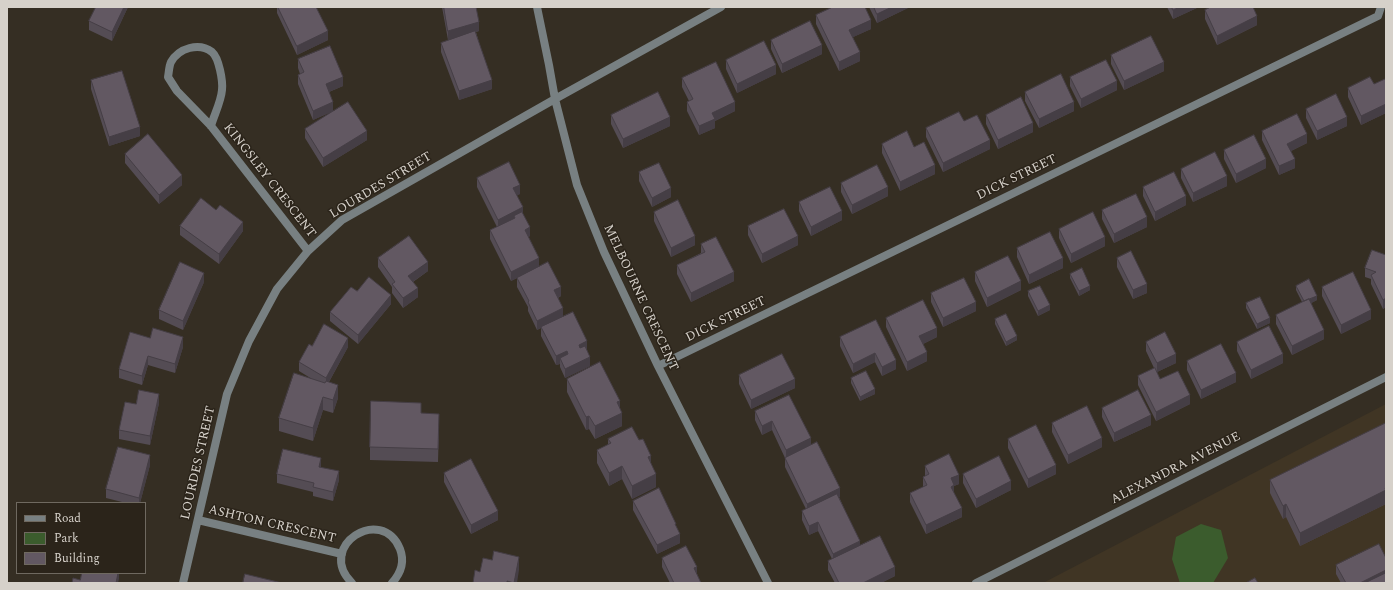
<!DOCTYPE html>
<html>
<head>
<meta charset="utf-8">
<style>
  body { margin:0 }
  #map { position:relative; width:1393px; height:590px; overflow:hidden; background:#352e23; font-family:Spectral,serif }
  canvas { display:block }
  .frame { position:absolute; inset:0; border:8px solid #d6d1ca; pointer-events:none }
  .legend { position:absolute; left:16px; top:502px; width:130px; height:72px; box-sizing:border-box; background:#2b241a; border:1px solid #6f6960; margin:0; padding:5px 7px; list-style:none; font-size:12px; color:#d6d1ca }
  .legend li { display:flex; align-items:center; gap:8px; height:20px }
  .legend b { width:20px; border:1px solid #6f6960 }
</style>
</head>
<body>
<div id="map">
<canvas width="1393" height="590"></canvas>
<div class="frame"></div>
<ul class="legend">
<li><b style="height:5px;background:#788082"></b>Road</li>
<li><b style="height:11px;background:#3b5c2d"></b>Park</li>
<li><b style="height:11px;background:#625862"></b>Building</li>
</ul>
</div>
<script>
const c = document.querySelector('canvas').getContext('2d');
c.lineJoin = 'round';
function fillPath(path, color) {
  c.fillStyle = color;
  c.fill(path, 'evenodd');
}
function trace(path, color, width, dash) {
  c.strokeStyle = color;
  c.lineWidth = width;
  c.lineCap = dash ? 'butt' : 'round';
  c.setLineDash(dash || []);
  c.stroke(path);
}
function write(font, color, halo, rows, align = 'center') {
  c.font = font + ' Spectral,serif';
  c.lineWidth = 3;
  c.setLineDash([]);
  c.textBaseline = 'middle';
  c.strokeStyle = halo;
  c.fillStyle = color;
  for (const [text, x, y, turn = 0] of rows) {
    c.save();
    c.translate(x, y);
    c.rotate((+turn || 0) * Math.PI / 180);
    c.textAlign = isNaN(turn) ? turn : align;
    if (halo) c.strokeText(text, 0, 0);
    c.fillText(text, 0, 0);
    c.restore();
  }
}
const built = new Path2D(`
  M1386 404V583H1043Z`);
const green = new Path2D(`
  M1201 524 1221 530 1228 558 1213 583H1180L1172 559 1176 537Z`);
const street = new Path2D(`
  M537 7 549 65 555 99 577 185 604 252 658 366 768 583
  M211 126C214 115 221 102 222 90 223 81 219 58 212 52 199 42 179 48 171 62 169 66 169 72 168 77L177 91 211 126 308 251
  M658 366 1378 16 1381 7
  M198 520 342 554
  M183 583 227 394 249 341 277 289 308 251 342 220 555 99 721 7
  M352 583C315 546 382 504 400 549 405 562 401 573 392 583
  M976 583 1386 377`);
const wall = new Path2D(`
  M96 7H128L112 41 89 30V21Z
  M277 7H316L328 40 297 55 277 13Z
  M442 7H476L479 31 476 32 492 89 459 100 441 52V43L464 35 448 40Z
  M869 7H910L877 23Z
  M1167 7H1199L1173 19Z
  M1205 10 1257 25 1217 45 1205 19Z
  M816 15 871 29 853 37 860 61 839 71 816 24Z
  M771 40 822 54 782 73 771 49Z
  M1111 55 1164 71 1124 90 1111 64Z
  M298 59 343 86 329 92 333 111 367 140 323 167 305 138V129L331 112 313 120 298 84V75L300 74 298 68Z
  M726 60 776 74 737 93 726 69Z
  M1070 77 1117 90 1081 108 1070 86Z
  M682 78 735 111 715 121V128L699 135 687 111V102L689 101 682 87Z
  M91 80 140 136 109 146 91 89Z
  M1386 82V113L1361 125 1348 97V88L1374 84Z
  M1025 92 1074 111 1039 128 1025 101Z
  M1306 109 1347 126 1317 140 1306 118Z
  M611 115 670 126 623 148 611 124Z
  M986 115 1033 132 998 149 986 124Z
  M926 128 990 149 943 172 926 137Z
  M1262 131 1307 143 1291 151 1295 168 1279 175 1262 140Z
  M882 144 914 147 935 174 900 191 882 153Z
  M1224 150 1266 168 1236 183 1224 159Z
  M125 154 182 185 159 204 125 163Z
  M1181 169 1227 186 1193 202 1181 178Z
  M639 172 671 197 652 207 639 181Z
  M477 178 520 194 517 195 530 236 528 237 539 267 561 296 558 298 563 317 587 350 590 366 565 378 560 367V364L556 365 541 336V328L537 330 528 311V307L517 287V278L511 281 490 239V230L497 227 477 187Z
  M841 183 888 196 852 214 841 192Z
  M1143 187 1186 205 1155 221 1143 196Z
  M799 202 842 220 811 236 799 211Z
  M1102 210 1147 227 1114 243 1102 219Z
  M654 212 695 245 671 257 654 221Z
  M180 226 243 231 219 264 180 235Z
  M748 226 798 245 762 263 748 235Z
  M1059 229 1105 246 1071 263 1059 238Z
  M701 244 734 281 691 302 677 274V265L701 253Z
  M1017 248 1063 268 1029 284 1017 257Z
  M1386 255V307L1383 309 1371 284V279L1365 277V268Z
  M378 258 428 271 413 282 418 297 403 308 392 293V287L378 267Z
  M1117 258 1147 293 1133 299 1117 267Z
  M975 272 1021 290 987 307 975 281Z
  M1070 274 1090 290 1079 296 1070 278Z
  M204 282 183 330 159 319V310Z
  M1296 286 1317 300 1311 303 1324 339 1292 355 1276 324V315L1302 302 1296 290Z
  M1322 287 1371 319 1341 334 1322 296Z
  M357 291 391 304 358 344 330 321V312Z
  M1028 291 1050 310 1038 316 1028 296Z
  M931 293 976 311 943 327 931 302Z
  M1246 303 1270 323 1257 329 1246 308Z
  M886 318 937 337 923 344 927 361 907 371 886 327Z
  M995 319 1017 340 1006 346 995 324Z
  M876 320 896 369 882 376 875 362 853 373 840 346V337Z
  M150 338 183 347 175 373 148 365 142 385 119 378V369Z
  M1146 342 1176 363 1157 372 1160 379 1190 404 1156 421 1138 385V376L1154 368 1146 351Z
  M1237 342 1283 363 1251 379 1237 351Z
  M312 346 348 347 329 382 338 398 333 413 323 410 313 441 279 431V418L312 379 299 371V362Z
  M1187 361 1236 382 1201 399 1187 370Z
  M739 375 795 388 751 409 739 384Z
  M851 378 875 394 860 401 851 383Z
  M567 379 620 408 622 426 595 439 589 429 586 430 567 392Z
  M159 403 150 445 119 439V430L136 404Z
  M1102 408 1151 425 1114 442 1102 417Z
  M755 411 811 445 840 497H839L860 545 895 576 881 583H835L828 570V561L832 559 818 531 809 535 802 520V511L806 509 785 467V458L772 430 762 435 755 420Z
  M421 413 439 427 438 462 370 460V447Z
  M1052 423 1102 447 1068 464 1052 432Z
  M1386 423V504L1300 546 1286 517 1283 519 1270 493V480Z
  M608 439 651 464 656 487 632 499 622 479 609 486 597 463V450L608 445Z
  M1008 439 1056 474 1028 488 1008 448Z
  M150 465 140 503H126L106 498V489Z
  M925 466 959 484 954 486V493L962 517 926 534 910 502V493L923 487V477L925 476Z
  M321 467 339 480 333 501 313 496V492L277 483V474Z
  M444 473 498 520 471 534 444 482Z
  M963 474 1011 490 976 508 963 483Z
  M633 501 676 526 680 543 657 554 633 510Z
  M662 558 697 574 701 583H670L662 567Z
  M1336 565 1386 583H1341L1336 574Z`);
const shadedWall = new Path2D(`
  M124 7H128L112 41V32Z
  M892 7H910L877 23V14Z
  M1180 7H1199L1173 19V10Z
  M1257 16V25L1217 45V36Z
  M871 20V29L849 39V30Z
  M479 22V31L448 40V31Z
  M328 31V40L297 55V46Z
  M822 45V54L782 73V64Z
  M860 52V61L839 71V62Z
  M1164 62V71L1124 90V81Z
  M776 65V74L737 93V84Z
  M343 77V86L326 93V84Z
  M492 80V89L459 100V91Z
  M1117 81V90L1081 108V99Z
  M333 102V111L313 120V111Z
  M735 102V111L715 121V128L699 135V126L712 113Z
  M1074 102V111L1039 128V119Z
  M1386 104V113L1361 125V116Z
  M670 117V126L623 148V139Z
  M1347 117V126L1317 140V131Z
  M1033 123V132L998 149V140Z
  M140 127V136L109 146V137Z
  M367 131V140L323 167V158Z
  M1307 134V143L1287 153V144Z
  M990 140V149L943 172V163Z
  M1266 159V168L1236 183V174Z
  M1295 159V168L1279 175V166Z
  M935 165V174L900 191V182Z
  M182 175V185L159 204V195Z
  M1227 176V186L1193 202V193Z
  M520 185V194L513 197V188Z
  M888 187V196L852 214V205Z
  M671 188V197L652 207V198Z
  M1186 196V205L1155 221V212Z
  M523 207V216L515 218 514 216V220L498 229V220Z
  M842 211V220L811 236V227Z
  M1147 217V227L1114 243V234Z
  M243 222V231L219 264V254Z
  M530 227V236L525 239V230Z
  M695 236V245L671 257V248Z
  M798 236V245L762 263V254Z
  M1105 237V246L1071 263V254Z
  M539 258V267L511 281V272Z
  M1063 258V268L1029 284V275Z
  M428 262V271L408 285V276Z
  M734 272V281L691 302V293Z
  M204 273V282L183 330V321Z
  M1021 281V290L987 307V298Z
  M1147 284V293L1133 299V290Z
  M1090 286V290L1079 296V291Z
  M561 287V296L554 299V290Z
  M418 288V297L403 308V298Z
  M391 295V304L358 344V335Z
  M1317 296V300L1304 307V302Z
  M1386 298V307L1383 309V300Z
  M976 302V311L943 327V318Z
  M1050 305V310L1038 316V311Z
  M563 308V317L537 330V321Z
  M1371 310V319L1341 334V325Z
  M1270 318V323L1257 329V324Z
  M937 328V337L919 346V336Z
  M1324 330V339L1292 355V346Z
  M1017 336V340L1006 346V342Z
  M183 337V347L175 373V364Z
  M348 338V347L326 387V378Z
  M587 341V350L579 354V345Z
  M567 351V360L560 358V364L556 365V356Z
  M927 352V361L907 371V362Z
  M875 353V362L853 373V364Z
  M1176 354V363L1157 372V363Z
  M1283 354V363L1251 379V370Z
  M148 356V365L142 385V376Z
  M590 357V366L565 378V369Z
  M896 360V369L882 376V367Z
  M1236 373V382L1201 399V390Z
  M795 379V388L751 409V400Z
  M338 385V398L333 413V400Z
  M875 389V394L860 401V397Z
  M159 394V403L150 445V436Z
  M1190 395V404L1156 421V412Z
  M323 397V410L313 441V428Z
  M620 401V414L622 413V426L595 439V426L617 402Z
  M1151 415V425L1114 442V433Z
  M589 416V429L586 430V417Z
  M772 421V430L762 435V426Z
  M811 438V447L786 459V450Z
  M1102 438V447L1068 464V455Z
  M150 455V465L140 503H139V498Z
  M651 456V469L648 457Z
  M321 458V467H319Z
  M1056 465V474L1028 488V479Z
  M622 466V479L609 486V473Z
  M339 471V480L333 501V492Z
  M656 474V487L632 499V486Z
  M959 475V484L954 486V494L951 496V478Z
  M1011 481V490L976 508V499Z
  M1386 487V504L1300 546V533Z
  M840 488V497L807 513V504Z
  M1286 504V517L1283 519V506Z
  M962 508V517L926 534V525Z
  M498 511V520L471 534V525Z
  M818 522V531L809 535V526Z
  M680 534V543L657 554V545Z
  M860 541V550L833 563V554Z
  M519 557V570L517 583H514Z
  M697 567V576L694 568Z
  M895 567V576L881 583H863Z
  M1386 570V579L1378 583H1360Z
  M118 573H119V579L118 583H116Z`);
const building = new Path2D(`
  M96 7H124L112 32 89 21Z
  M278 7H316L328 31 297 46Z
  M444 7H476L479 22 448 31Z
  M833 7H865L871 20 849 30 860 52 839 62 816 15Z
  M874 7H892L877 14Z
  M1172 7H1180L1173 10Z
  M1211 7H1253L1257 16 1217 36 1205 10Z
  M810 21 822 45 782 64 771 40Z
  M475 31 492 80 459 91 441 43Z
  M1151 36 1164 62 1124 81 1111 55Z
  M764 41 776 65 737 84 726 60Z
  M330 46 343 77 326 84 333 102 313 111 298 75 304 72 298 59Z
  M1106 60 1117 81 1081 99 1070 77Z
  M716 62 735 102 712 113 715 119 699 126 687 102 693 99 682 78Z
  M122 71 140 127 109 137 91 80Z
  M1061 74 1074 102 1039 119 1025 92Z
  M1370 77 1374 84 1385 79 1386 82V104L1361 116 1348 88Z
  M658 92 670 117 623 139 611 115Z
  M1336 94 1347 117 1317 131 1306 109Z
  M1021 97 1033 123 998 140 986 115Z
  M348 102 367 131 323 158 305 129Z
  M959 112 964 121 977 115 990 140 943 163 926 128Z
  M1297 114 1307 134 1287 144 1295 159 1279 166 1262 131Z
  M907 131 914 147 924 142 935 165 900 182 882 144Z
  M148 134 182 175 159 195 125 154Z
  M1254 135 1266 159 1236 174 1224 150Z
  M1215 152 1227 176 1193 193 1181 169Z
  M509 162 520 185 513 188 523 207 498 220 477 178Z
  M659 163 671 188 652 198 639 172Z
  M877 165 888 187 852 205 841 183Z
  M1174 172 1186 196 1155 212 1143 187Z
  M830 187 842 211 811 227 799 202Z
  M1136 194 1147 217 1114 234 1102 210Z
  M201 198 216 210 220 205 243 222 219 254 180 226Z
  M678 200 695 236 671 248 654 212Z
  M784 209 798 236 762 254 748 226Z
  M522 212 530 227 525 230 539 258 511 272 490 230 515 218 514 216Z
  M1093 212 1105 237 1071 254 1059 229Z
  M1050 232 1063 258 1029 275 1017 248Z
  M409 236 428 262 408 276 418 288 403 298 392 284 395 282 378 258Z
  M716 237 734 272 691 293 677 265 705 252 701 244Z
  M1372 250 1386 255V298L1383 300 1371 275 1376 272 1365 268Z
  M1131 251 1147 284 1133 290 1117 258Z
  M1008 256 1021 281 987 298 975 272Z
  M180 262 204 273 183 321 159 310Z
  M548 262 561 287 554 290 563 308 537 321 528 302 529 301 517 278Z
  M1082 268 1090 286 1079 291 1070 274Z
  M1353 272 1371 310 1341 325 1322 287Z
  M369 277 391 295 358 335 330 312 351 287 357 291Z
  M964 278 976 302 943 318 931 293Z
  M1309 279 1317 296 1304 301 1296 286Z
  M1040 286 1050 305 1038 311 1028 291Z
  M1260 297 1270 318 1257 324 1246 303Z
  M1309 299 1324 330 1292 346 1276 315Z
  M923 300 937 328 919 336 927 352 907 362 886 318Z
  M573 312 587 341 579 345 580 348 585 346 590 357 565 369 560 358 568 354 567 351 556 356 541 327Z
  M1006 314 1017 336 1006 342 995 319Z
  M876 320 896 360 882 367 875 353 853 364 840 337Z
  M324 324 348 338 326 378 299 362 309 344 312 346Z
  M1269 326 1283 354 1251 370 1237 342Z
  M153 328 183 337 175 364 148 356 142 376 119 369 130 332 150 338Z
  M1165 332 1176 354 1157 363 1146 342Z
  M1221 344 1236 373 1201 390 1187 361Z
  M782 354 795 379 751 400 739 375Z
  M600 362 620 401 617 402 622 413 595 426 589 416 586 417 567 379Z
  M1155 368 1160 379 1178 371 1190 395 1156 412 1138 376Z
  M866 371 875 389 860 397 851 378Z
  M294 373 325 383 326 381 338 385 333 400 323 397 313 428 279 418Z
  M139 390 159 394 150 436 119 430 125 402 136 404Z
  M1138 390 1151 415 1114 433 1102 408Z
  M789 395 811 438 786 450 772 421 762 426 755 411Z
  M371 401 421 403V413L439 414 438 449 370 447Z
  M1087 406 1102 438 1068 455 1052 423Z
  M1386 423V487L1385 488 1386 490 1300 533 1286 504 1283 506 1270 480Z
  M1036 425 1056 465 1028 479 1008 439Z
  M632 427 639 440 643 439 651 456 648 457 656 474 632 486 622 466 609 473 597 450 611 443 608 439Z
  M817 442 840 488 807 504 785 458Z
  M118 447 150 455 139 498 106 489Z
  M283 449 321 458 319 467 339 471 333 492 313 487 314 483 277 474Z
  M949 454 959 475 951 478 954 485 951 487 962 508 926 525 910 493 927 485 923 477 929 474 925 466Z
  M999 456 1011 481 976 499 963 474Z
  M471 459 498 511 471 525 444 473Z
  M659 488 676 524H675L680 534 657 545 633 501Z
  M837 494 860 541 833 554 818 522 809 526 802 511Z
  M880 536 895 567 863 583H839L828 561Z
  M1379 544 1386 558V570L1360 583H1346L1336 565Z
  M686 546 697 567 694 568 701 583H674L662 558Z
  M494 551 519 557 514 583 507 581V583H473L475 570 480 572 483 558 492 560Z
  M82 573H118L116 583H72L73 578 80 580Z
  M1386 573V583H1365Z
  M245 574 282 583H243Z
  M1255 578 1258 583H1246Z`);
const streetNames = [
  ["DICK STREET",1017,178,-26],
  ["KINGSLEY CRESCENT",269,181,52],
  ["LOURDES STREET",381,186,-31],
  ["MELBOURNE CRESCENT",640,298,65],
  ["DICK STREET",726,320,-26],
  ["LOURDES STREET",199,463,-77],
  ["ALEXANDRA AVENUE",1176,469,-27],
  ["ASHTON CRESCENT",272,525,13]
];
fillPath(built, '#403524');
fillPath(green, '#3b5c2d');
trace(street, '#788082', 8);
fillPath(wall, '#544c54');
fillPath(shadedWall, '#453e45');
fillPath(building, '#625862');
trace(building, '#453e45', 1);
write('13px', '#d6d1ca', '#2b241a', streetNames);
</script>
</body>
</html>
